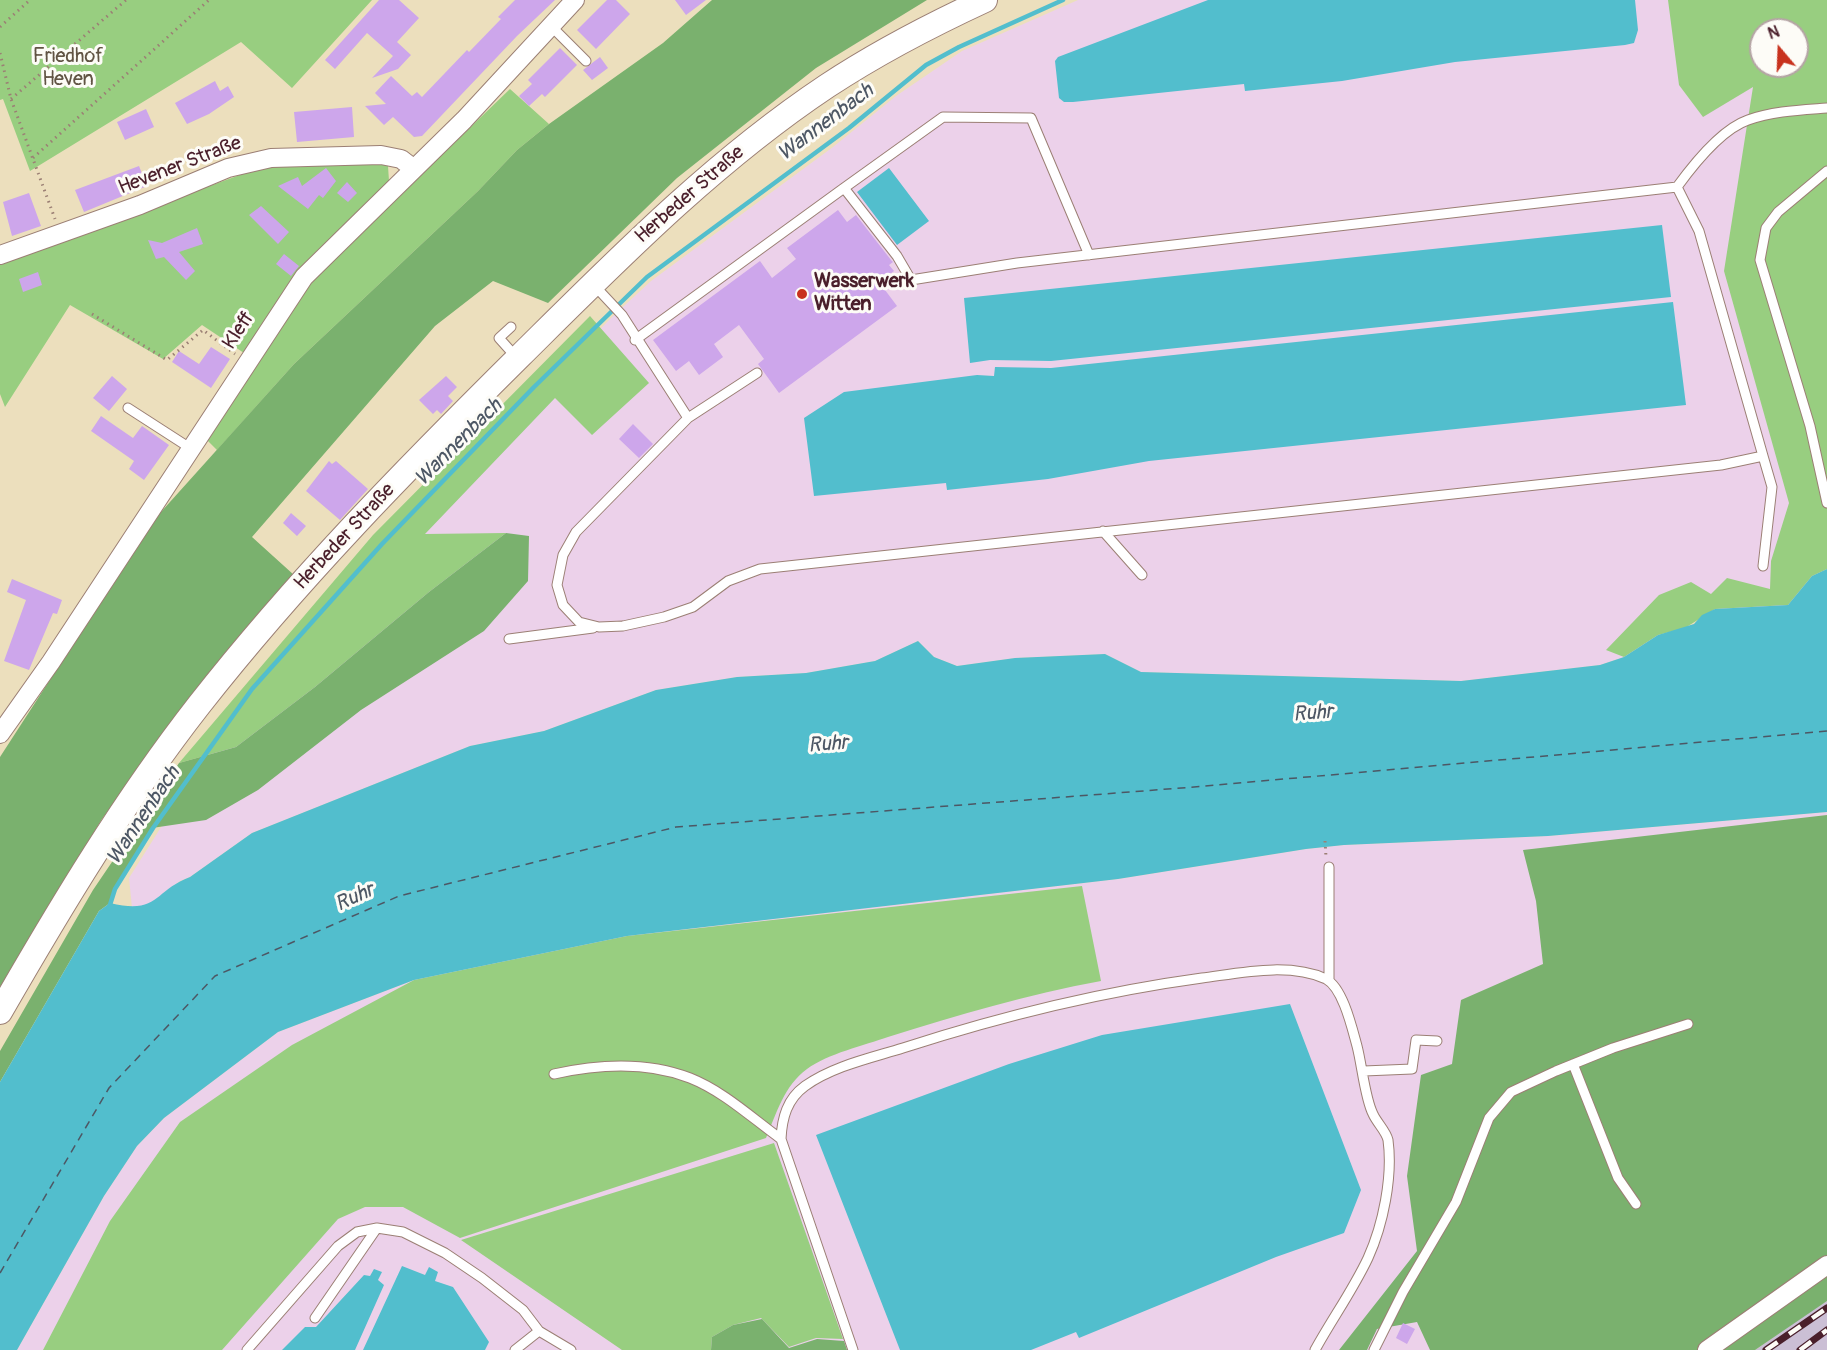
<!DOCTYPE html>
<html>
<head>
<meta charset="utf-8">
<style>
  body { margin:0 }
  #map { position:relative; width:1827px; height:1350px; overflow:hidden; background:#ecdfbd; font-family:Pangolin,sans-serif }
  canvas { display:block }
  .north { position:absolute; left:1749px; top:18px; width:60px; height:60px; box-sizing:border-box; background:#fdfcf7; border:2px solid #b5a4a5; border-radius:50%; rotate:341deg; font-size:16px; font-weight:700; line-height:24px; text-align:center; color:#4a1f2b }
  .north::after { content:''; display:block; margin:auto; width:21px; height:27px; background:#c8321e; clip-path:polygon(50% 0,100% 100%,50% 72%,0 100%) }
</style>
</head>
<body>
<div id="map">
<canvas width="1827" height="1350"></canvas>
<div class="north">N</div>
</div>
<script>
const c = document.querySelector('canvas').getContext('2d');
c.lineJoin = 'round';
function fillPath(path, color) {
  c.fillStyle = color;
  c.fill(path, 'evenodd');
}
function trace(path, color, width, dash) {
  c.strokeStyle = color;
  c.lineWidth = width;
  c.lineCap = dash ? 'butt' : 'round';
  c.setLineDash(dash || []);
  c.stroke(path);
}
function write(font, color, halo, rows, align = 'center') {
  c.font = font + ' Pangolin,sans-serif';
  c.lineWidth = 6;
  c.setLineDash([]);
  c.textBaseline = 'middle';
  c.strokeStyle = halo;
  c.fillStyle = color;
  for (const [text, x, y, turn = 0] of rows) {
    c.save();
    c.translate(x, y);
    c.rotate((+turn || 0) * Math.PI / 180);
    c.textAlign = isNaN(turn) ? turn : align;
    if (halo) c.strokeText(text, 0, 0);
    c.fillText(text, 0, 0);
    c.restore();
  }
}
const built = new Path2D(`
  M1078 0H1827L1812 576 1788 605 1702 615 1658 635 1624 657 1600 665 1461 681 1141 672 1105 654 1015 658 957 666 934 657 918 641 875 661 806 673 737 677 656 690 544 731 470 746 252 833 190 877 180 881 149 905 132 908 129 878 192 778 260 690 400 534 612 317 651 281 833 147 896 96 962 51ZM1761 30H1797V66H1761Z
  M1827 812V1246L1670 1350H17L104 1196 137 1146 164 1118 278 1032 414 980 627 936 1118 879 1306 849 1344 845 1548 836Z`);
const industrial = new Path2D(`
  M1827 1301V1350H1755L1811 1311Z`);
const green = new Path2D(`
  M0 0H372L292 88 241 42 30 171 3 99 0 100Z
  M1668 0H1827V569L1812 576 1788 605 1715 609 1685 628 1658 635 1624 657 1606 650 1659 595 1691 582 1711 594 1727 578 1770 589 1771 561 1789 503 1724 271 1753 87 1703 117 1679 85ZM1761 30H1797V66H1761Z
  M510 89 549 124 517 150 478 191 294 364 217 450 203 436 294 301 319 273Z
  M305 161H378L388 166 389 181 244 353 202 325 163 359 70 305 5 407 0 394V263L256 169Z
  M590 316 649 383 592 435 555 398 425 534 506 533 429 592 315 687 236 747 179 763 373 535Z
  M1082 886 1101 981C1028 994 959 1015 888 1037 865 1045 827 1054 807 1069 784 1086 777 1112 766 1138L460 1238 403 1207H365L338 1219 222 1350H43L110 1221 180 1122 292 1045 414 980 627 936Z
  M774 1143 843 1339 816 1338 789 1347 761 1318 733 1325 712 1337 711 1350H622L461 1240Z`);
const forest = new Path2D(`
  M712 0H927L816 68 677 178 548 303 493 281 435 326 252 537 294 575 182 711 102 819 0 987V757L152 522 294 364 478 191 517 150 549 124 663 43Z
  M506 533 529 536 528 581 484 631 361 710 258 790 206 820 152 828 115 889 110 903 99 911 0 1082V1051L93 890 179 763 236 747 315 687 429 592Z
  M1827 815V1301L1755 1350H1430L1417 1322 1377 1329 1367 1350H1339L1417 1251 1407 1176 1421 1075 1452 1064 1461 1000 1543 964 1536 901 1523 850Z
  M762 1319 789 1348 817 1339 844 1341 847 1350H711L712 1337 733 1325Z`);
const water = new Path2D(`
  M1208 0H1635L1638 30 1634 43 1625 45 1455 62 1342 81 1245 91 1244 84 1073 102H1064L1059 98 1055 61 1058 57Z
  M889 168 929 221 897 245 857 192Z
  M1662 225 1671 297 1051 361 990 360 970 363 964 298Z
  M1673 302 1686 405 1149 461 1048 479 947 490 946 483 814 496 804 418 844 392 977 375 994 376 995 367 1051 368Z
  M1827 569V812L1548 836 1344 845 1306 849 1118 879 627 936 414 980 278 1032 164 1118 137 1146 104 1196 17 1350H0V1082L99 911 110 903C159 915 153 891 190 877L252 833 470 746 544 731 656 690 737 677 806 673 875 661 918 641 934 657 957 666 1015 658 1105 654 1141 672 1461 681 1600 665 1624 657 1658 635 1694 624 1702 615 1715 609 1788 605 1812 576Z
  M1290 1004 1361 1190 1344 1233 1276 1257 1079 1338 1076 1332 1031 1350H900L816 1135 1009 1064 1102 1035Z
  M402 1266 425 1275 429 1267 438 1272 435 1281 453 1287 489 1342 485 1350H363Z
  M374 1269 382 1272 378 1280 384 1285 355 1350H282L305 1327H316L364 1275 370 1276Z`);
const stream = new Path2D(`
  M109 908 115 889 153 828 252 689 382 544 534 387 647 277 849 128 926 65 959 47 1063 0`);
const ferry = new Path2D(`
  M0 1273 109 1088 215 976 399 896 676 827 1194 787 1827 731`);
const building = new Path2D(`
  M379 0H399L419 18 397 42 411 55 398 69 372 78 393 56 367 33 335 69 325 60Z
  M515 0H555L517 36 422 136 414 137 393 117 384 125 365 106 386 104 375 93 391 76 412 96 417 92 422 97 467 50 469 52 501 19 498 17Z
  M607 0H616L630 14 596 49 577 30Z
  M675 0H706L686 15Z
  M560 48 577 65 545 97 542 94 529 106 519 96 532 84 528 80Z
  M600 57 608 68 592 80 583 70Z
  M215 81 220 91 228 86 234 97 209 114 187 124 175 103Z
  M352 107 354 137 297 142 294 112Z
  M146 109 154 127 125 140 117 122Z
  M139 166 147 186 84 212 75 190Z
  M326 168 336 181 323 198 319 195 308 209 278 186 298 177 302 186Z
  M347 182 357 193 348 202 337 193Z
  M29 193 41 226 12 236 3 202Z
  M261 206 289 232 278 244 249 215Z
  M838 210 847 222 856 215 891 260 893 262 889 265 894 271 879 282 897 306 779 393 758 364 764 359 739 325 714 344 723 357 699 375 689 361 676 371 653 340 760 261 772 278 796 259 787 248Z
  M197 228 203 244 179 252 195 271 186 280 164 257 156 259 148 240 162 243Z
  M284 254 299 266 291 276 276 264Z
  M38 272 42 285 23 292 19 279Z
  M211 347 230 359 211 388 172 362 179 351 199 364Z
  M112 376 127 389 109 411 93 398Z
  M446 376 457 387 448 396 453 401 441 414 437 410 433 414 419 400Z
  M101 416 133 438 142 426 169 445 144 480 129 469 134 461 91 431Z
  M633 424 653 444 639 458 619 439Z
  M329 461 332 464 336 461 368 489 340 520 306 491Z
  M291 513 306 526 297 536 283 523Z
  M12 579 62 600 57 614 53 613 29 670 4 661 26 600 7 592Z
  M1403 1323 1415 1329 1407 1344 1396 1338Z`);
const path = new Path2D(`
  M0 27 30 0
  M0 53 11 99 55 219
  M11 99 126 0
  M33 158 209 0
  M92 314 167 360 203 330 235 354
  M1325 841 1326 857`);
const service = new Path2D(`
  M552 27 586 61
  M1827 171 1778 212 1766 228 1760 260 1810 426 1827 503
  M1677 187C1693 165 1722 129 1748 120 1773 111 1801 110 1827 108
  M844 188 943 117 1031 118 1089 255
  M593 284 622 315 688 418 576 532 563 555 557 585 563 605 579 622 599 627 623 626 664 617 693 607 728 581 760 569 1721 465 1763 456 1699 231 1677 187 1017 263 911 280 897 256 844 188 635 340
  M511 327 499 338 516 357
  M128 408 190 448
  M688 418 757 373
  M1763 456 1772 487 1763 566
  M1103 531 1142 575
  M509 639 593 628
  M1329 981V867
  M1573 1064 1618 1178 1636 1204
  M1364 1071 1412 1069 1416 1040 1437 1041
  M554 1074C599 1064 646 1061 690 1078 723 1091 752 1118 781 1139
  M315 1318 377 1228
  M247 1350 338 1246 357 1232 377 1228 403 1232 445 1253 482 1278 523 1310 539 1331 571 1350
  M515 1350 539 1331
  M853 1350 781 1139C782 1118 787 1099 805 1086 833 1066 871 1058 903 1048 1002 1016 1099 992 1202 978 1240 973 1289 962 1326 979 1343 988 1352 1028 1357 1046 1362 1065 1365 1099 1373 1114 1377 1123 1386 1131 1388 1140 1393 1177 1383 1225 1368 1258 1353 1290 1332 1319 1315 1350
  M1374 1350 1403 1292 1456 1202 1489 1118 1511 1092 1556 1071 1613 1048 1688 1024`);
const minor = new Path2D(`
  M0 255 140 205 228 168 271 158 381 155 401 159 414 169
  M0 734 51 662 304 277 464 120 575 0
  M1707 1350 1827 1265`);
const secondary = new Path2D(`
  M0 1012C61 906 124 801 199 705 297 580 408 467 520 356 617 260 713 162 827 86 877 53 931 25 985 0`);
const rail = new Path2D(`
  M1766 1350 1827 1308
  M1800 1350 1827 1330`);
const markers = [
  [802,294,6,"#c8321e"]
];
const parkNames = [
  ["Friedhof",68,57],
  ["Heven",68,80]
];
const streetNames = [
  ["Hevener Straße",180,166,-21],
  ["Herbeder Straße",690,195,-41],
  ["Kleff",239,331,-57],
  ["Herbeder Straße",345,537,-47]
];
const poiNames = [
  ["Wasserwerk",814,282],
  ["Witten",814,305]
];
const waterNames = [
  ["Wannenbach",826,123,-37],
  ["Wannenbach",459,443,-45],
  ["Ruhr",1313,714,-4],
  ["Ruhr",828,745,-4],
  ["Wannenbach",144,816,-56],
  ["Ruhr",355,898,-25]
];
fillPath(built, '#ecd1ea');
fillPath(industrial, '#cbbfd5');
fillPath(green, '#98ce80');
fillPath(forest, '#7ab16e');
fillPath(water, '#52becd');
trace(stream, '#52becd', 4.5);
trace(ferry, '#4d5764', 1.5, [8, 6]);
fillPath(building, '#cda6eb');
trace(service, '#9b7f74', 11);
trace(minor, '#9b7f74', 20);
trace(secondary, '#9b7f74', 26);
trace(path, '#9b7f74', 3, [1.5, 4.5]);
trace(service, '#fff', 9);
trace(minor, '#fff', 18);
trace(secondary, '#fff', 24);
trace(rail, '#4a1f2b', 7);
trace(rail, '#fdfcf7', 4.5, [14]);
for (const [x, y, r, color] of markers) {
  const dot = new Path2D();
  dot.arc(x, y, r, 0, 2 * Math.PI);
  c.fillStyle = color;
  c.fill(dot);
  trace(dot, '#fdfcf7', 2);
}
write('20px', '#615444', '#fdfcf7', parkNames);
write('20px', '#4a1f2b', '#fdfcf7', streetNames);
write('bold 20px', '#4a1f2b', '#fdfcf7', poiNames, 'left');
write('italic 21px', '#4d5764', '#fdfcf7', waterNames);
</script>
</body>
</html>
